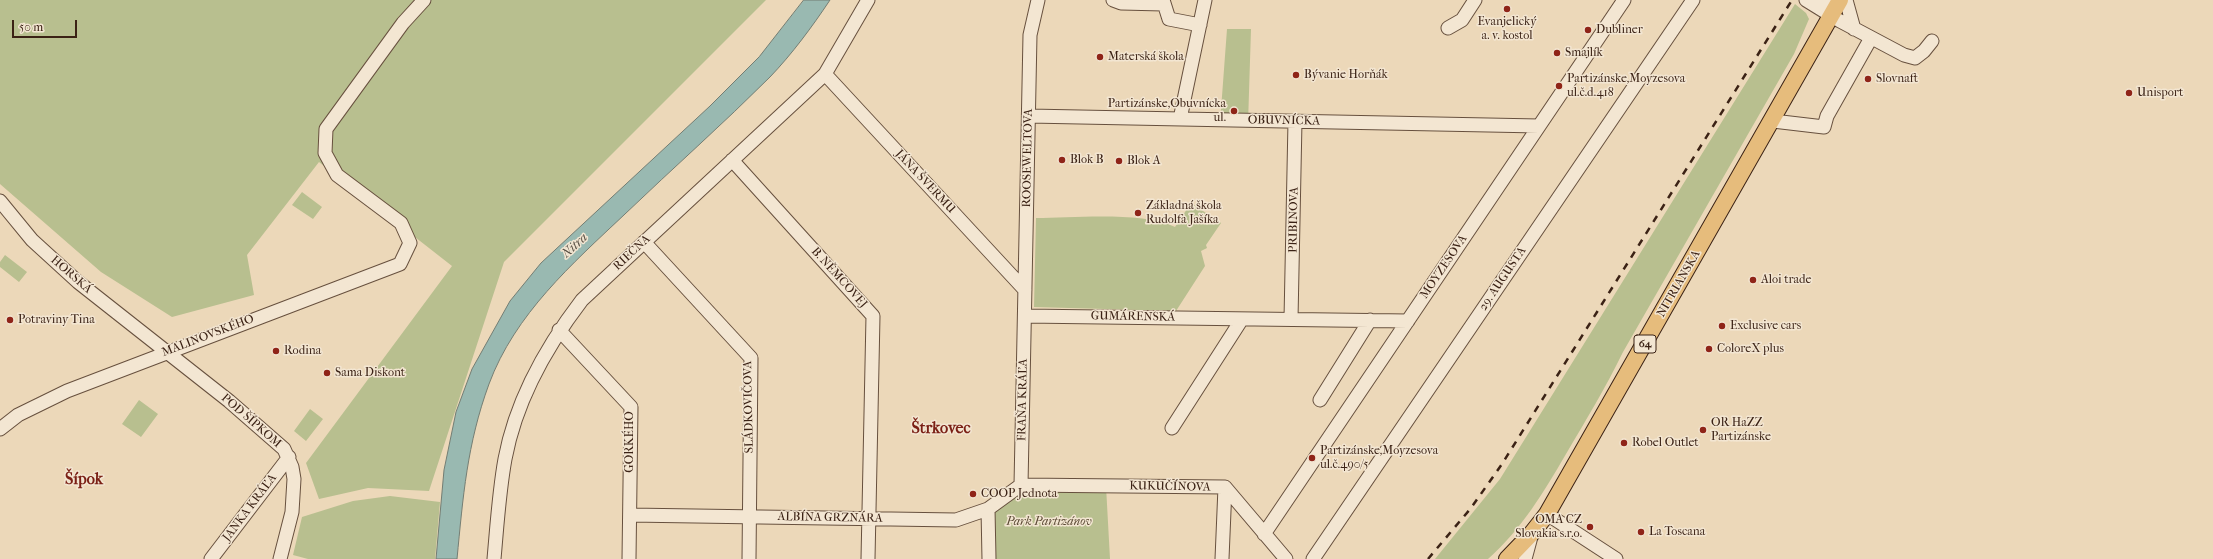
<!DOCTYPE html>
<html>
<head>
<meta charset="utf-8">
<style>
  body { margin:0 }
  #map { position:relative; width:2213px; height:559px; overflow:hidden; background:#ecd8b9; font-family:"IM FELL French Canon",serif }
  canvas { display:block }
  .scale { position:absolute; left:12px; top:20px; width:65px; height:18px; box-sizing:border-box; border:2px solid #3b2215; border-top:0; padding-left:5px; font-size:12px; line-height:14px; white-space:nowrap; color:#3b2215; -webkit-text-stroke:3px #f3e6d2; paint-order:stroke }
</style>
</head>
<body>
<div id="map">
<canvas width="2213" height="559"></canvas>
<div class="scale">50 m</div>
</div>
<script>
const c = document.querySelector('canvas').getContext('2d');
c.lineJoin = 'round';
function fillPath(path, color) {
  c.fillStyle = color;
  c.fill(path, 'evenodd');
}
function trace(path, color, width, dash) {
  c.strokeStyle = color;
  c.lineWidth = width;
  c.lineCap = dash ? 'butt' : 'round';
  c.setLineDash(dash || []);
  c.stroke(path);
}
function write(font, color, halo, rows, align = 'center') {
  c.font = font + ' "IM FELL French Canon",serif';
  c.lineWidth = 3;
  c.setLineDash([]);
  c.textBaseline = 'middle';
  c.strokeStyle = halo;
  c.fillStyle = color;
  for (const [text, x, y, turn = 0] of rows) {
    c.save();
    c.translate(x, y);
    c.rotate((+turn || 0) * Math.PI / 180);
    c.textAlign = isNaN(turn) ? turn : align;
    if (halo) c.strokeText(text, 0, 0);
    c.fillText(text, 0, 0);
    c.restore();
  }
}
const green = new Path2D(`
  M0 0H766L504 262 429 491 368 488 319 499 306 463 452 266 319 162 247 255 254 295 172 317 101 272 0 184Z
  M1795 4 1806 13 1809 19 1794 54 1623 352C1606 387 1586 420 1566 454 1544 492 1521 530 1488 559H1435L1500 479Z
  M1227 29H1251L1248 124 1220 123Z
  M302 192 322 207 313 219 292 205Z
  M1191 203 1221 223 1206 245 1207 248 1201 251 1205 266 1176 311 1034 307 1036 218C1073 218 1142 211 1175 227Z
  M5 255 27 272 19 282 0 267V262Z
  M139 400 158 414 141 437 122 424Z
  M310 409 323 419 306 441 294 431Z
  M1021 485 1106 486 1110 559H989L988 509Z
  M390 496 440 502 435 559H308L293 555 302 517 353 501Z`);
const water = new Path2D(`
  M804 0H830C812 27 792 54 770 77 723 124 673 168 625 214 572 264 515 314 489 384 467 444 463 497 457 559H436L444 470 456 412 472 369 510 301 541 263 710 106 759 57Z`);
const minor = new Path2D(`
  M1113 0 1121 3 1163 4
  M1163 0 1169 19 1200 25
  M1806 0 1840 21 1904 55 1915 58 1924 51 1932 41
  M1846 0 1854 29
  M1809 2 1827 0
  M1448 28 1462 20 1475 0
  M825 74 1025 290
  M1029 116 1539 126
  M1180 119 1205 0
  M1773 121 1824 127 1827 116 1871 38
  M732 160 873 316 868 559
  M0 201 32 240 78 282 229 401 284 449 292 467 294 479 292 512 280 559
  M644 242 751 358 749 559
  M1025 316 1408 321
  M1291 319 1295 121
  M559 330 631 407 629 559
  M1320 400 1370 320
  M1172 428 1242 319
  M0 429 18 415 67 391 400 264 410 243 401 223 337 175 325 153 326 129 403 23 424 0
  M1021 485 1030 35 1038 0
  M1021 485 1225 487 1286 559
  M988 509 989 559
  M1547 514 1616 559
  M630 515 956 520 988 509 1021 485
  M1264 534 1624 0
  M211 559 289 457
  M494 559C497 526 499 492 505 459 516 400 546 347 582 300L825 74 868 0
  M1222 559 1225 487
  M1313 559 1693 0
  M1525 559 1532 533`);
const major = new Path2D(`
  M1507 559 1532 533 1547 514 1840 0`);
const rail = new Path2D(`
  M1428 559 1471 508 1502 464 1792 0`);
const markers = [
  [1507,9,4,"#8f2418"],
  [1588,30,4,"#8f2418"],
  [1557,53,4,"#8f2418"],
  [1100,57,4,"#8f2418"],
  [1296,75,4,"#8f2418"],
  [1868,79,4,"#8f2418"],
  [1559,86,4,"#8f2418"],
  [2129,93,4,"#8f2418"],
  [1234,111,4,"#8f2418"],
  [1062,160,4,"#8f2418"],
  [1119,161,4,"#8f2418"],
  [1138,213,4,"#8f2418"],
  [1753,280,4,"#8f2418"],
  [10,320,4,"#8f2418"],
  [1722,326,4,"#8f2418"],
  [1709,349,4,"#8f2418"],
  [276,351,4,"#8f2418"],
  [327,373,4,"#8f2418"],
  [1703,430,4,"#8f2418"],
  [1624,443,4,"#8f2418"],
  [1312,458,4,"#8f2418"],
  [973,494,4,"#8f2418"],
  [1590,527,4,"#8f2418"],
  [1641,532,4,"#8f2418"]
];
const shields = [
  [1645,344,22]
];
const shieldNames = [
  ["64",1645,344]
];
const poiNames = [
  ["Evanjelický",1507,22,"center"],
  ["a. v. kostol",1507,36,"center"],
  ["Dubliner",1596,30],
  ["Smajlík",1565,53],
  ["Materská škola",1108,57],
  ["Bývanie Horňák",1304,75],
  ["Partizánske,Moyzesova",1567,79],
  ["ul.č.d.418",1567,93],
  ["Slovnaft",1876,79],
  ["Unisport",2137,93],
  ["Partizánske,Obuvnícka",1226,104,"right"],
  ["ul.",1226,118,"right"],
  ["Blok B",1070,160],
  ["Blok A",1127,161],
  ["Základná škola",1146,206],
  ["Rudolfa Jašíka",1146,220],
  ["Aloi trade",1761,280],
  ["Potraviny Tina",18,320],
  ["Exclusive cars",1730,326],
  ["ColoreX plus",1717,349],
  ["Rodina",284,351],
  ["Sama Diskont",335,373],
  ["OR HaZZ",1711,423],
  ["Partizánske",1711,437],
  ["Robel Outlet",1632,443],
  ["Partizánske,Moyzesova",1320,451],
  ["ul.č.490/5",1320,465],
  ["COOP Jednota",981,494],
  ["OMA CZ",1582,520,"right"],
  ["Slovakia s.r.o.",1582,534,"right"],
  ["La Toscana",1649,532]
];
const streetNames = [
  ["OBUVNÍCKA",1284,121,1],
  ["ROOSEWELTOVA",1028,158,-89],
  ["JÁNA ŠVERMU",925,182,47],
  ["PRIBINOVA",1294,220,-89],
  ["RIEČNA",632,253,-43],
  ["MOYZESOVA",1444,267,-56],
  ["HORSKÁ",71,275,41],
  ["B. NĚMCOVEJ",839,278,48],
  ["29. AUGUSTA",1503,279,-56],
  ["NITRIANSKA",1679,284,-60],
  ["GUMÁRENSKÁ",1133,317,1],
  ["MALINOVSKÉHO",208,336,-21],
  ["FRAŇA KRÁĽA",1023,400,-89],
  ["SLÁDKOVIČOVA",749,407,-91],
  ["POD ŠÍPKOM",251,421,41],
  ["GORKÉHO",630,442,-90],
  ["KUKUČÍNOVA",1170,487,1],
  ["JANKA KRÁĽA",250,508,-53],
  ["ALBÍNA GRZNÁRA",830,518,1]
];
const parkNames = [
  ["Park Partizánov",1049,522]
];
const waterNames = [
  ["Nitra",575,246,-42]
];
const districtNames = [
  ["Štrkovec",941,429],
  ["Šípok",84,480]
];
fillPath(green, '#b8bf8f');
fillPath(water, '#99b9b1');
trace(water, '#737d73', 1);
trace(minor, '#67503e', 15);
trace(major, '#3b2215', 18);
trace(minor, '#f3e6d2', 13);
trace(major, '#e6bc7c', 16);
trace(rail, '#3b2215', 2.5, [7, 7]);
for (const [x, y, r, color] of markers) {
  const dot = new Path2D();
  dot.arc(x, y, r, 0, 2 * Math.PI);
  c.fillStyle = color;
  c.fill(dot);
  trace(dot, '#f3e6d2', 1.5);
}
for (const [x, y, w] of shields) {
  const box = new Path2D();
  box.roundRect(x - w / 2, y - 9, w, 18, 3);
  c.fillStyle = '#f3e6d2';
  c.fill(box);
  trace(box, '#3b2215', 1);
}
write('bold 11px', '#3b2215', null, shieldNames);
write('12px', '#3b2215', '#f3e6d2', poiNames, 'left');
write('12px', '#3b2215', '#f3e6d2', streetNames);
write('italic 12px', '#5a4934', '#f3e6d2', parkNames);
write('italic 13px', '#574f44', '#f3e6d2', waterNames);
write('bold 16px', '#7a1f14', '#f3e6d2', districtNames);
</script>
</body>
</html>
